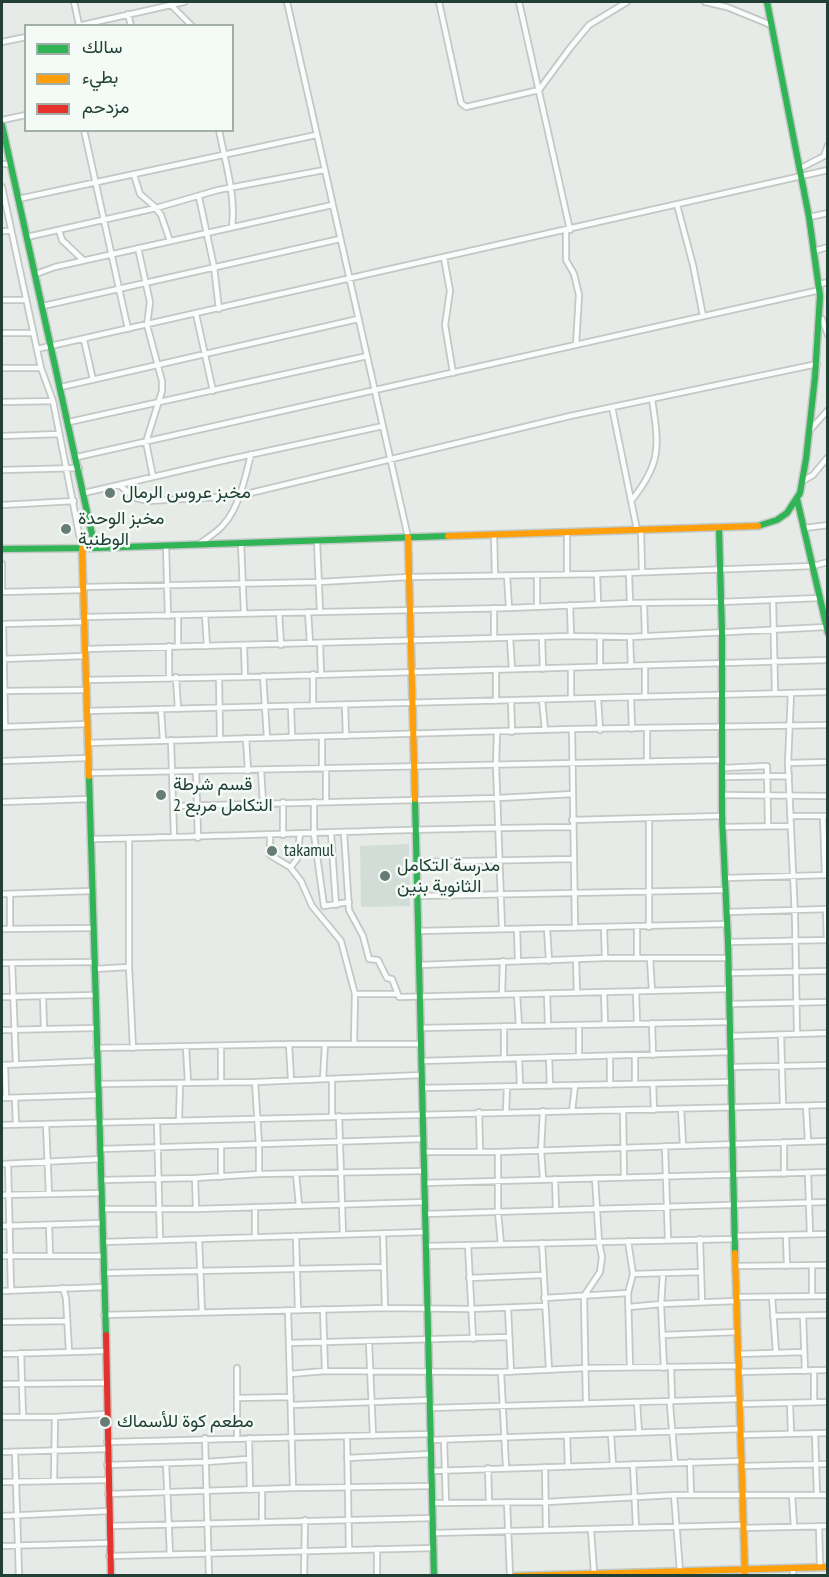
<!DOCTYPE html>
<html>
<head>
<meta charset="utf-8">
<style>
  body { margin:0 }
  #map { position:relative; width:829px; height:1577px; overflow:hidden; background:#e6ebe8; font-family:"PT Sans Narrow",Vazirmatn,sans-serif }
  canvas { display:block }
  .frame { position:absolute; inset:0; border:3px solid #214035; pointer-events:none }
  .legend { position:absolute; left:24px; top:24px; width:210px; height:108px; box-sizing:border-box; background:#f4faf6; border:2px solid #a0b0a9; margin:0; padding:8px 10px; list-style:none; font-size:18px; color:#214035 }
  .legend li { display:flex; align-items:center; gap:12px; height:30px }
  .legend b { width:30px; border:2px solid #a0b0a9 }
</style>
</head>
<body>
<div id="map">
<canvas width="829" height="1577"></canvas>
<div class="frame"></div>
<ul class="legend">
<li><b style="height:8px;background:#30b455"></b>سالك</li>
<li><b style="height:8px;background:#ff9f0a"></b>بطيء</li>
<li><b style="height:8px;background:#e5322d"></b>مزدحم</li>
</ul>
</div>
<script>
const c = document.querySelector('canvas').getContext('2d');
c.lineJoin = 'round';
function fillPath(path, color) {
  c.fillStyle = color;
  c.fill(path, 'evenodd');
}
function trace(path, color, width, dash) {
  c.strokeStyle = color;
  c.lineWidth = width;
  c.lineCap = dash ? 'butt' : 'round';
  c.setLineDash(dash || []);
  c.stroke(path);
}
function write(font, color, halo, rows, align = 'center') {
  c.font = font + ' "PT Sans Narrow",Vazirmatn,sans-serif';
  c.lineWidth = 5;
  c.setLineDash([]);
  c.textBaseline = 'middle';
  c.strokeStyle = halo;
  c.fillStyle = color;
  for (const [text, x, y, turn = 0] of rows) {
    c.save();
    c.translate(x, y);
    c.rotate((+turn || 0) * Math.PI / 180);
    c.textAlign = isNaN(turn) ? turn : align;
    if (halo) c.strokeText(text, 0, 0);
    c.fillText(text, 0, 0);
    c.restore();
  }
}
const built = new Path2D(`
  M409 844 410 906 361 907 360 846Z`);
const street = new Path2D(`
  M74 2 79 25
  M287 2 408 537
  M439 2 461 103 466 107 539 90 570 48 589 25 627 2
  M519 2 570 230
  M705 2 727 7 771 25
  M171 5 192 26
  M128 14 131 26
  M78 26 184 2
  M2 42 26 37
  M2 120 26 115
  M84 130 128 329
  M219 130C225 162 236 195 232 227
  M824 156 828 145
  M2 164H10
  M799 169 828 154
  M134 175 140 194 154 206 161 215 170 241
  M2 187 41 368 53 401 82 549
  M199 197 214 267 219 309
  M18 199 316 135
  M677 205 693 265 703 316
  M809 217 828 213
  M59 230 62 240 83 260
  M2 231H11
  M566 231V260L574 274 579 295 576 345
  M27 237 156 208 218 190 324 170
  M138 248 150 302 147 325 162 381V391L146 442 153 477
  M814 251 828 247
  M444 258 450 291 445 325 453 373
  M36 274 55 267 332 205
  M820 284 828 282
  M2 300H25
  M43 306 340 239
  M196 314 213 391
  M822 319 828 335
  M2 333H33
  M84 340 93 380
  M37 349 828 170
  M2 368H41
  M61 387 358 319
  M2 402 53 401
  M612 407 637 530
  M69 422 367 356
  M810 430 828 410
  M2 436 59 434
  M77 457 820 290
  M2 470 79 468
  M803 481 813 475 828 457
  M119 485 136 498 148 501 238 496 570 416 817 364
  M84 493 226 460 383 426
  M631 501C662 463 659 446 652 399
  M2 505 74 501
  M805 528 828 525
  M641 530 642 572
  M567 532V574
  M494 535 495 576
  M317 541 320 612
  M241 543 244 613
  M199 544C207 538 218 532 224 524 239 508 246 475 251 454
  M166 546 168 616
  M2 564V591
  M629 573 630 603
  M597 574 598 604
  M507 576 509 608
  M537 576V607
  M84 587 319 582 409 577 597 574 813 566 828 562
  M2 592 84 590
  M773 600 775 693
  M644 603 645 636
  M570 605 571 636
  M494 608V638
  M308 612 310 643
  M279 613 281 645
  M205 615 207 646
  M85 617 509 608 630 603 720 602 820 598
  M2 624 85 622
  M3 624 5 727
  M600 637V667
  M630 637 631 666
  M510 638 512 669
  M542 638 543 669
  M320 643 321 674
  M244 645 245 677
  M169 646V677
  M178 646V616
  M85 649 571 636 630 637 826 627
  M2 659 85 656
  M496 670V701
  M313 674V705
  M263 676 267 737
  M176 677 178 709
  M219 678 220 738
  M86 680 245 677 828 660
  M2 691 86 690
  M791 693 788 763 795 917 797 1034
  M645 697V666
  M571 698V668
  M631 698 632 729
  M598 699 600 730
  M542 700 545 730
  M511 701 512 732
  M345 705 346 736
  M291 707 292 737
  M161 709 163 740
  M87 711 828 692
  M2 727 87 724
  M572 729 575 928
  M647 729V760
  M497 732 496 765 502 929
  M322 737V769
  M246 738 248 771
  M171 740 174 837
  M87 743 572 729 828 725
  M2 761 87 758
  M788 763 828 762
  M722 768 767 766 768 826
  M326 769V801
  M261 770 263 803
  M196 771 198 838
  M88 773 722 760
  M722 777 789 776
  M722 795 828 796
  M2 802 89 799
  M283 802V835
  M314 802V834L324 906 349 902
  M174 806 498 798 573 794
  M790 816H828
  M823 816 825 875
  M649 818V927
  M572 820 722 816
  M723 827 790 826
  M331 833 336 905
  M344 833 349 910 363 936 369 959 378 960 387 978 392 979 399 997 729 989
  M270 835V855L290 867 301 881 312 906 341 941 355 994 354 1044
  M129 838V967L133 1048
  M90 839C251 836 412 828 572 827
  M416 862 573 859
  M291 867 297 859 300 834
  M725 878 828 875
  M2 894 91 891
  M417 896 726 890
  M826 909 827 940
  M727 912 828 909
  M604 927 605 958
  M547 928 549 961
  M2 929 92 928
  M10 929V894
  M517 929 518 961
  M418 931 728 924
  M728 942 828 940
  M637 958V927
  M650 958 652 991
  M576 960 577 993
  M2 963 94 962
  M12 963 16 1065
  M419 965 605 958H729
  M94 969 129 967
  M729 973 828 971
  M636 991 637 1023
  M604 992 605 1024
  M547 993 548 1026
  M355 994H396
  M502 994 503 961
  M517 994 519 1026
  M43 996 44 1029
  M2 997 95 995
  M730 1004 828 1002
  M652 1023 653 1055
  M420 1028 730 1022
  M2 1030 95 1028
  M781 1035 783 1106
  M731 1036 828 1033
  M289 1044 291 1080
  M186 1047 188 1083
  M96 1048 289 1044H421
  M610 1056V1085
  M635 1056V1084
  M549 1057 550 1086
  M579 1057V1025
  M504 1058V1026
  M519 1058 520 1086
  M421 1061 731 1052
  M2 1065 96 1061
  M5 1065 6 1098
  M732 1067 828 1065
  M323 1079 325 1044
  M221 1082V1046
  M255 1082 259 1145V1174
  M98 1084 255 1082 422 1075
  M653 1084 654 1110
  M422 1088 732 1082
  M2 1098 98 1095
  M15 1099 16 1125
  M806 1106 808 1141
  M681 1109 683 1145
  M623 1110 624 1177
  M543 1111 541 1150 543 1179
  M572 1111 575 1086
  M479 1112 480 1151
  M506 1112 507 1087
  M332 1116V1079
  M339 1116 343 1235
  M179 1121 180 1083
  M157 1122 160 1239
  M46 1124 49 1194
  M2 1125 828 1105
  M221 1146V1177
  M665 1146 668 1240
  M101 1149 423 1139
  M424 1152H498L828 1141
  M498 1152V1212L501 1244
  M2 1164 101 1159
  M8 1164 11 1290
  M808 1173 810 1234
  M296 1174 299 1205
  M784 1174V1142
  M195 1178 196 1209
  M555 1179 556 1210
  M102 1180 195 1178 259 1174 424 1171
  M424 1183 828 1172
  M2 1195 102 1193
  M102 1209H196L425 1202
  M425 1214 828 1202
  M49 1225 50 1255
  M2 1226 102 1223
  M383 1234 385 1308
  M786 1235 787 1266
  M735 1236 828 1234
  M255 1237V1207
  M296 1237 298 1310
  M199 1239 202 1312
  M700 1239 702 1302
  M628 1241 633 1274 628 1293 630 1367
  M103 1242 426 1232
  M542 1243 549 1370
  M468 1245 473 1339
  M426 1246 735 1239
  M2 1256H103
  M812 1265V1296
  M735 1266 828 1265
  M103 1273 384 1267
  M663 1273 661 1305 664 1368
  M633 1274 701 1272
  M469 1278 543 1275
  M63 1288 66 1298 69 1352
  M2 1291 104 1287
  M736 1297 828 1296
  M772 1297 776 1352
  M544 1298 628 1293
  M629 1307 661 1304 736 1301
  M508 1308 511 1372
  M323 1309 325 1371
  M288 1310 293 1488
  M104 1315 385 1308 471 1309 544 1306
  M773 1316 828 1315
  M803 1316 805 1371
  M2 1322 67 1321
  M663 1335 737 1332
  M369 1342 373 1436
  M289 1343 509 1337
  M21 1353 23 1417
  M2 1354 105 1351
  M738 1354 804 1352
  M237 1368V1438
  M671 1368 672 1398 670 1405 675 1463
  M814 1370V1402
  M501 1372 506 1467
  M739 1372 828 1370
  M290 1374 325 1371 501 1372 586 1368 739 1366
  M2 1384 105 1383
  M238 1398 291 1397
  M637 1402 639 1433
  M586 1403 584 1296 600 1272 602 1257 599 1242 595 1178
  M790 1403 791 1434
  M740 1404 828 1402
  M291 1405 430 1400
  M430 1408 740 1399
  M2 1417H55L106 1414
  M815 1433 817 1495
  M611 1434 613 1465
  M741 1435 828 1433
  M567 1436 568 1466
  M347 1437 349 1550
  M205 1438 209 1576
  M249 1438 250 1490
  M431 1440 741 1429
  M444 1440 446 1502
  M107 1442 431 1434
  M2 1452 107 1449
  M15 1452 19 1576
  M347 1458 431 1454
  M690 1462 691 1495
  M166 1463 170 1555
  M633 1464 636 1527
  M107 1465 206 1462 248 1459
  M743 1466 828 1464
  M545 1467 546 1530
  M488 1468 489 1502
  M432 1471 742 1461
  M54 1480 55 1417
  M2 1482 108 1480
  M262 1489V1522
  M108 1494 293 1488 432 1486
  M674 1495 680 1571
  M792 1495 794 1527
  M507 1502 510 1576
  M433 1503 546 1502 674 1495H828
  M2 1516 109 1511
  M110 1526 433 1518
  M819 1526 820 1567
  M743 1528 828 1526
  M591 1530 594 1573
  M433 1533 743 1525
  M2 1546 109 1543
  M377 1549V1576
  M109 1556 434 1548
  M793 1569V1576
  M304 1576 305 1520`);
const fast = new Path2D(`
  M2 125 95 548 448 536
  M797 499 828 633
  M758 526 777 520 787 513 800 493 806 459 815 377 820 296 809 217 767 2
  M719 528 722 633V816L728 942 735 1253
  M2 549 95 548
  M89 776 106 1335
  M415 799 434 1576`);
const slow = new Path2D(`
  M448 536 758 526
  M408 537 415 799
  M82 549 89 776
  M735 1253 745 1576
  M515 1576 828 1567`);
const jam = new Path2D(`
  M106 1335 111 1576`);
const markers = [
  [110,493,6,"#667c74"],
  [66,529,6,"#667c74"],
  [161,795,6,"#667c74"],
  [272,851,6,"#667c74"],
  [385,876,6,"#667c74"],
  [105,1422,6,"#667c74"]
];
const poiNames = [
  ["مخبز عروس الرمال",122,493],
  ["مخبز الوحدة",78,519],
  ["الوطنية",78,540],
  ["قسم شرطة",173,785],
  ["التكامل مربع 2",173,806],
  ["takamul",284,851],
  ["مدرسة التكامل",397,866],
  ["الثانوية بنين",397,887],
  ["مطعم كوة للأسماك",117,1422]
];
fillPath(built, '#d3ddd8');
trace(street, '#c3c8c5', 8);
trace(fast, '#c1c9c5', 9);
trace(slow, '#c1c9c5', 9);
trace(jam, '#c1c9c5', 9);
trace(street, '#fbfcfc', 4.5);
trace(fast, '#30b455', 6);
trace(slow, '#ff9f0a', 6);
trace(jam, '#e5322d', 6);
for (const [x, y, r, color] of markers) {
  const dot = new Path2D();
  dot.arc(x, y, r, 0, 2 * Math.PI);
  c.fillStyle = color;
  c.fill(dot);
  trace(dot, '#f4faf6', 2);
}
write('18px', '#214035', '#f4faf6', poiNames, 'left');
</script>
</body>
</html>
